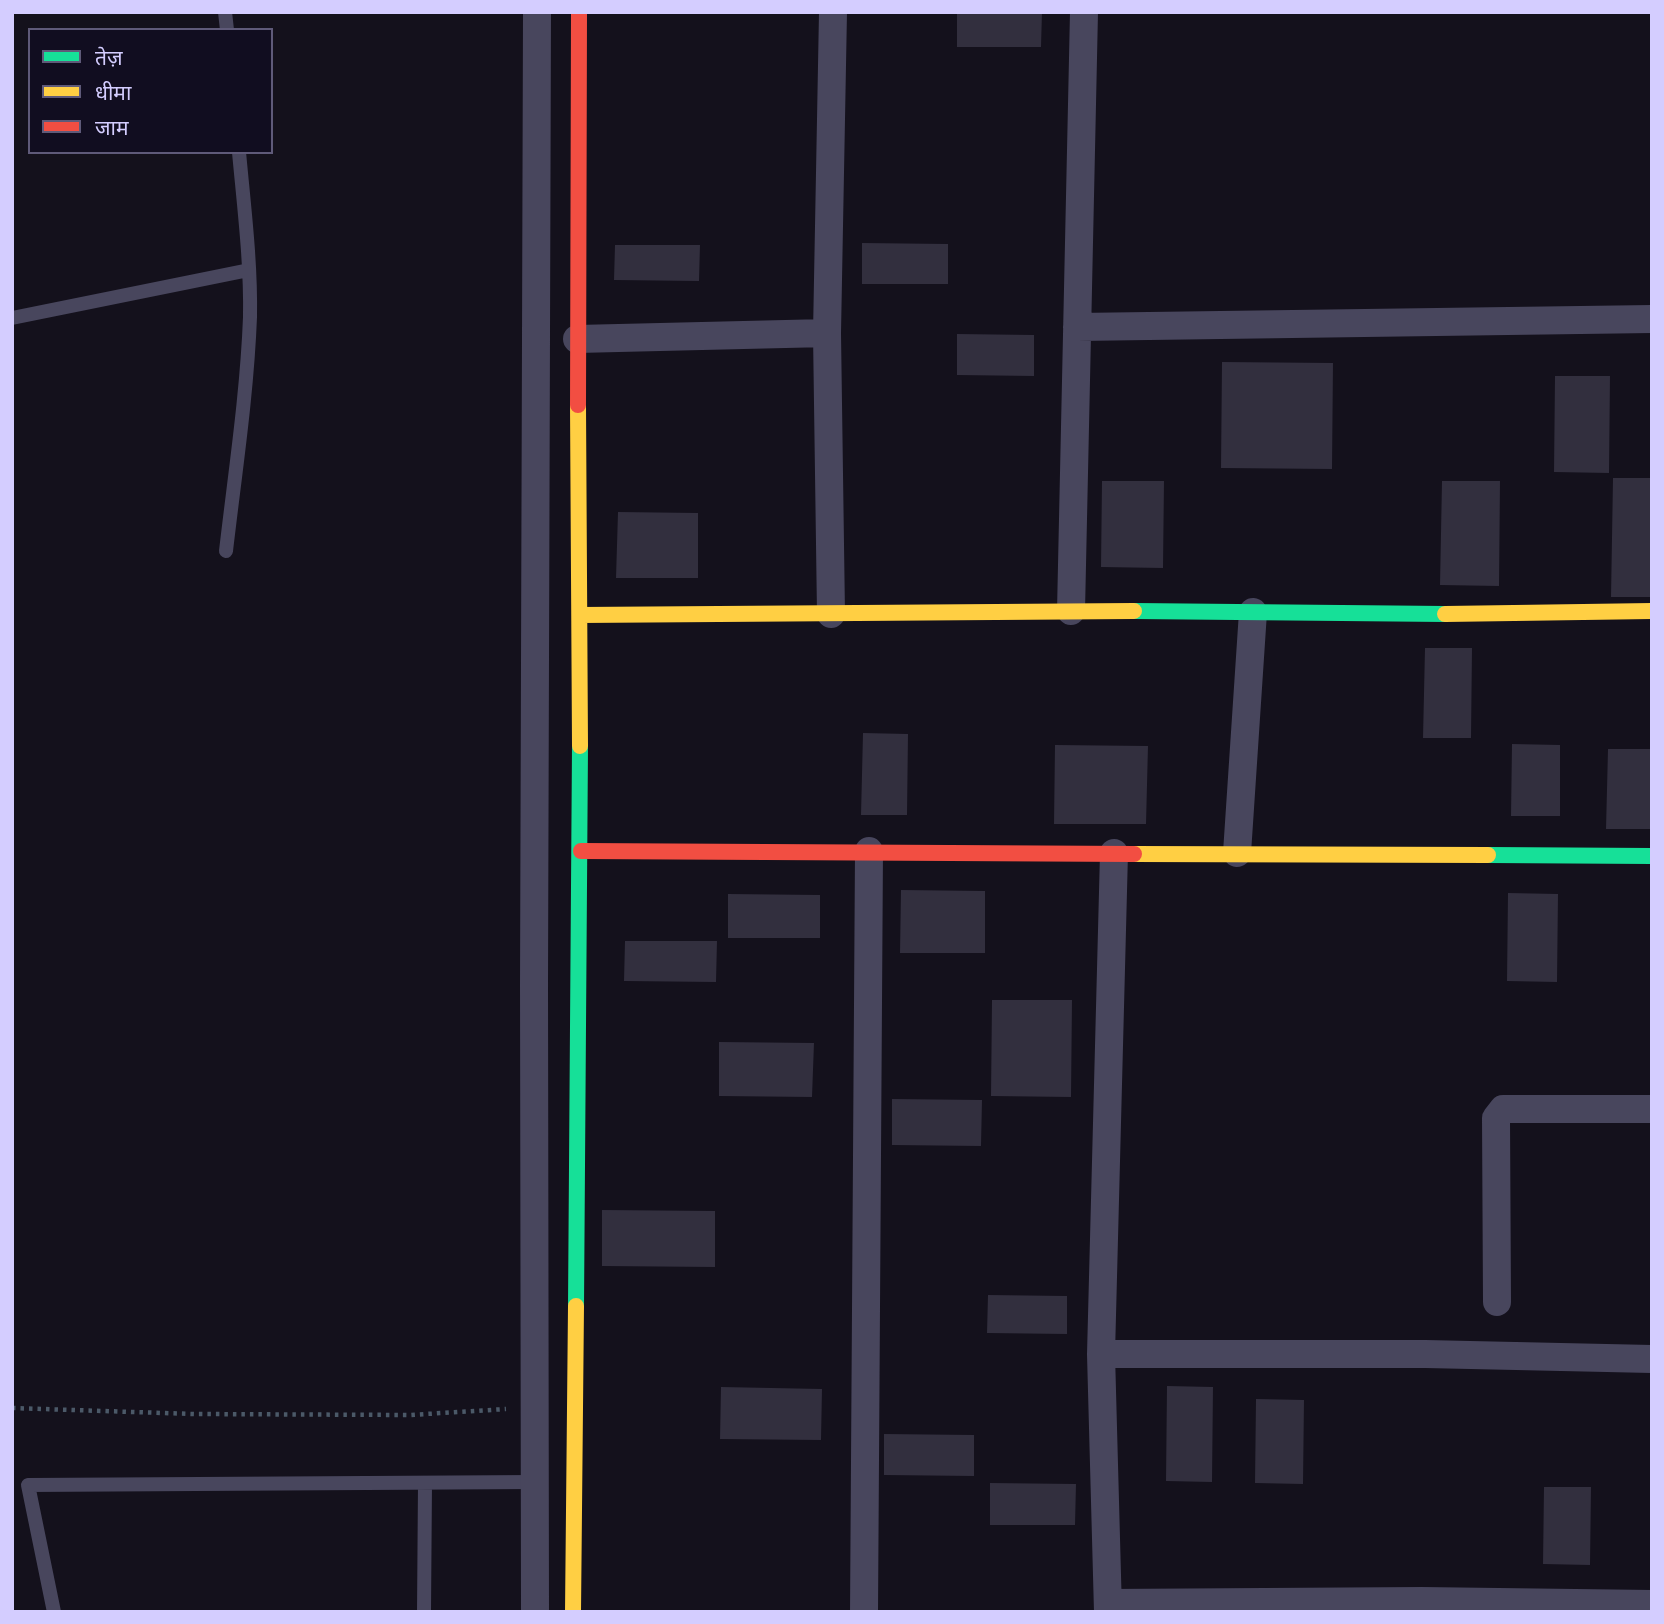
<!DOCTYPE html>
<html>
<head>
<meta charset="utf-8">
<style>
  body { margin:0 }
  #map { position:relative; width:1664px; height:1624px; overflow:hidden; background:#14111c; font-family:"Noto Sans","Noto Sans Devanagari",sans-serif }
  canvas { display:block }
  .frame { position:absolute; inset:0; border:14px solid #d4cdff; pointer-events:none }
  .legend { position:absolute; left:28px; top:28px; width:245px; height:126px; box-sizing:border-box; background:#110d20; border:2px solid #5f5a79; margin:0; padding:9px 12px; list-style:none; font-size:21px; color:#d4cdff }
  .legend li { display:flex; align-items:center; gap:14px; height:35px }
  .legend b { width:35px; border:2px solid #5f5a79 }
</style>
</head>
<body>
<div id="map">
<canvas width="1664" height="1624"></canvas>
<div class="frame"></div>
<ul class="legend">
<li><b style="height:9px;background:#16e098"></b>तेज़</li>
<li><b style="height:9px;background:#ffcf43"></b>धीमा</li>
<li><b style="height:9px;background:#f24e42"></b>जाम</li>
</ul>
</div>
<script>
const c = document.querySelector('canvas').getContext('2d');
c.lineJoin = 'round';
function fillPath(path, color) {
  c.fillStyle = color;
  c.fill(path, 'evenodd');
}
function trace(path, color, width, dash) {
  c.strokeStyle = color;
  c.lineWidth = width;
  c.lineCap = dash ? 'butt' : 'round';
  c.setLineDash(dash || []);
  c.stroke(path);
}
const building = new Path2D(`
  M957 12H1042L1041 47H957Z
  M862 243 948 244V284H862Z
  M615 245H700L699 281 614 280Z
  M957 334 1034 335V376L957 375Z
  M1222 362 1333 363 1332 469 1221 468Z
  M1555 376H1610L1609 473 1554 472Z
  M1613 478H1652V597H1611Z
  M1102 481H1164L1163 568 1101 567Z
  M1442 481H1500L1499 586 1440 585Z
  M618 512 698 513V578H616Z
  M1425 648H1472L1471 738H1423Z
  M863 733 908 734 907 815H861Z
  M1512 744 1560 745V816H1511Z
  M1055 745 1148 746 1146 824H1054Z
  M1608 749H1652V829H1606Z
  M901 890 985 891V953H900Z
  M1508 893 1558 894 1557 982 1507 981Z
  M728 894 820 895V938H728Z
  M625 941H717L716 982 624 981Z
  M992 1000H1072L1071 1097 991 1096Z
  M719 1042 814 1043 812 1097 719 1096Z
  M892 1099 982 1100 981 1146 892 1145Z
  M602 1210 715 1211V1267L602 1266Z
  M988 1295 1067 1296V1334L987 1333Z
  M1167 1386 1213 1387 1212 1482 1166 1481Z
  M721 1387 822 1389 821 1440 720 1439Z
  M1256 1399 1304 1400 1303 1484 1255 1483Z
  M884 1434 974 1435V1476L884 1475Z
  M990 1483 1076 1484 1075 1525H990Z
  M1544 1487H1591L1590 1565 1543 1564Z`);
const path = new Path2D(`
  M12 1408 194 1414 410 1415 506 1409`);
const lane = new Path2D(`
  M225 12 227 30
  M12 318 249 270
  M226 551C235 473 247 395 250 317 251 262 244 207 239 152
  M54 1612 28 1485 535 1482
  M424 1612 425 1483`);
const street = new Path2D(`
  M1077 327 1652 319
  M577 339 827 333
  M1071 611 1084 12
  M831 614 827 333 833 12
  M1237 853 1253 612
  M1497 1302 1496 1118 1503 1109H1652
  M1101 1354H1425L1652 1359
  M1108 1603 1422 1601 1652 1604
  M535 1612 534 985 537 12
  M864 1612 869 851
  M1108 1612 1101 1354 1114 853`);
const fast = new Path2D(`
  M1134 611 1445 614
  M1488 855 1652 856
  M576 1306 580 746`);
const slow = new Path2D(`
  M578 405 580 746
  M1445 614 1652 611
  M580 615 1134 611
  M1134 854 1488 855
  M573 1612 576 1306`);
const jam = new Path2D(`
  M578 405 579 12
  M581 851 1134 854`);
fillPath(building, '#322f3e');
trace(path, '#4b5968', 4.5, [3.5, 5]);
trace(lane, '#48465d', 14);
trace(street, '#48465d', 28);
trace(fast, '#16e098', 16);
trace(slow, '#ffcf43', 16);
trace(jam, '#f24e42', 16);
</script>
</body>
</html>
